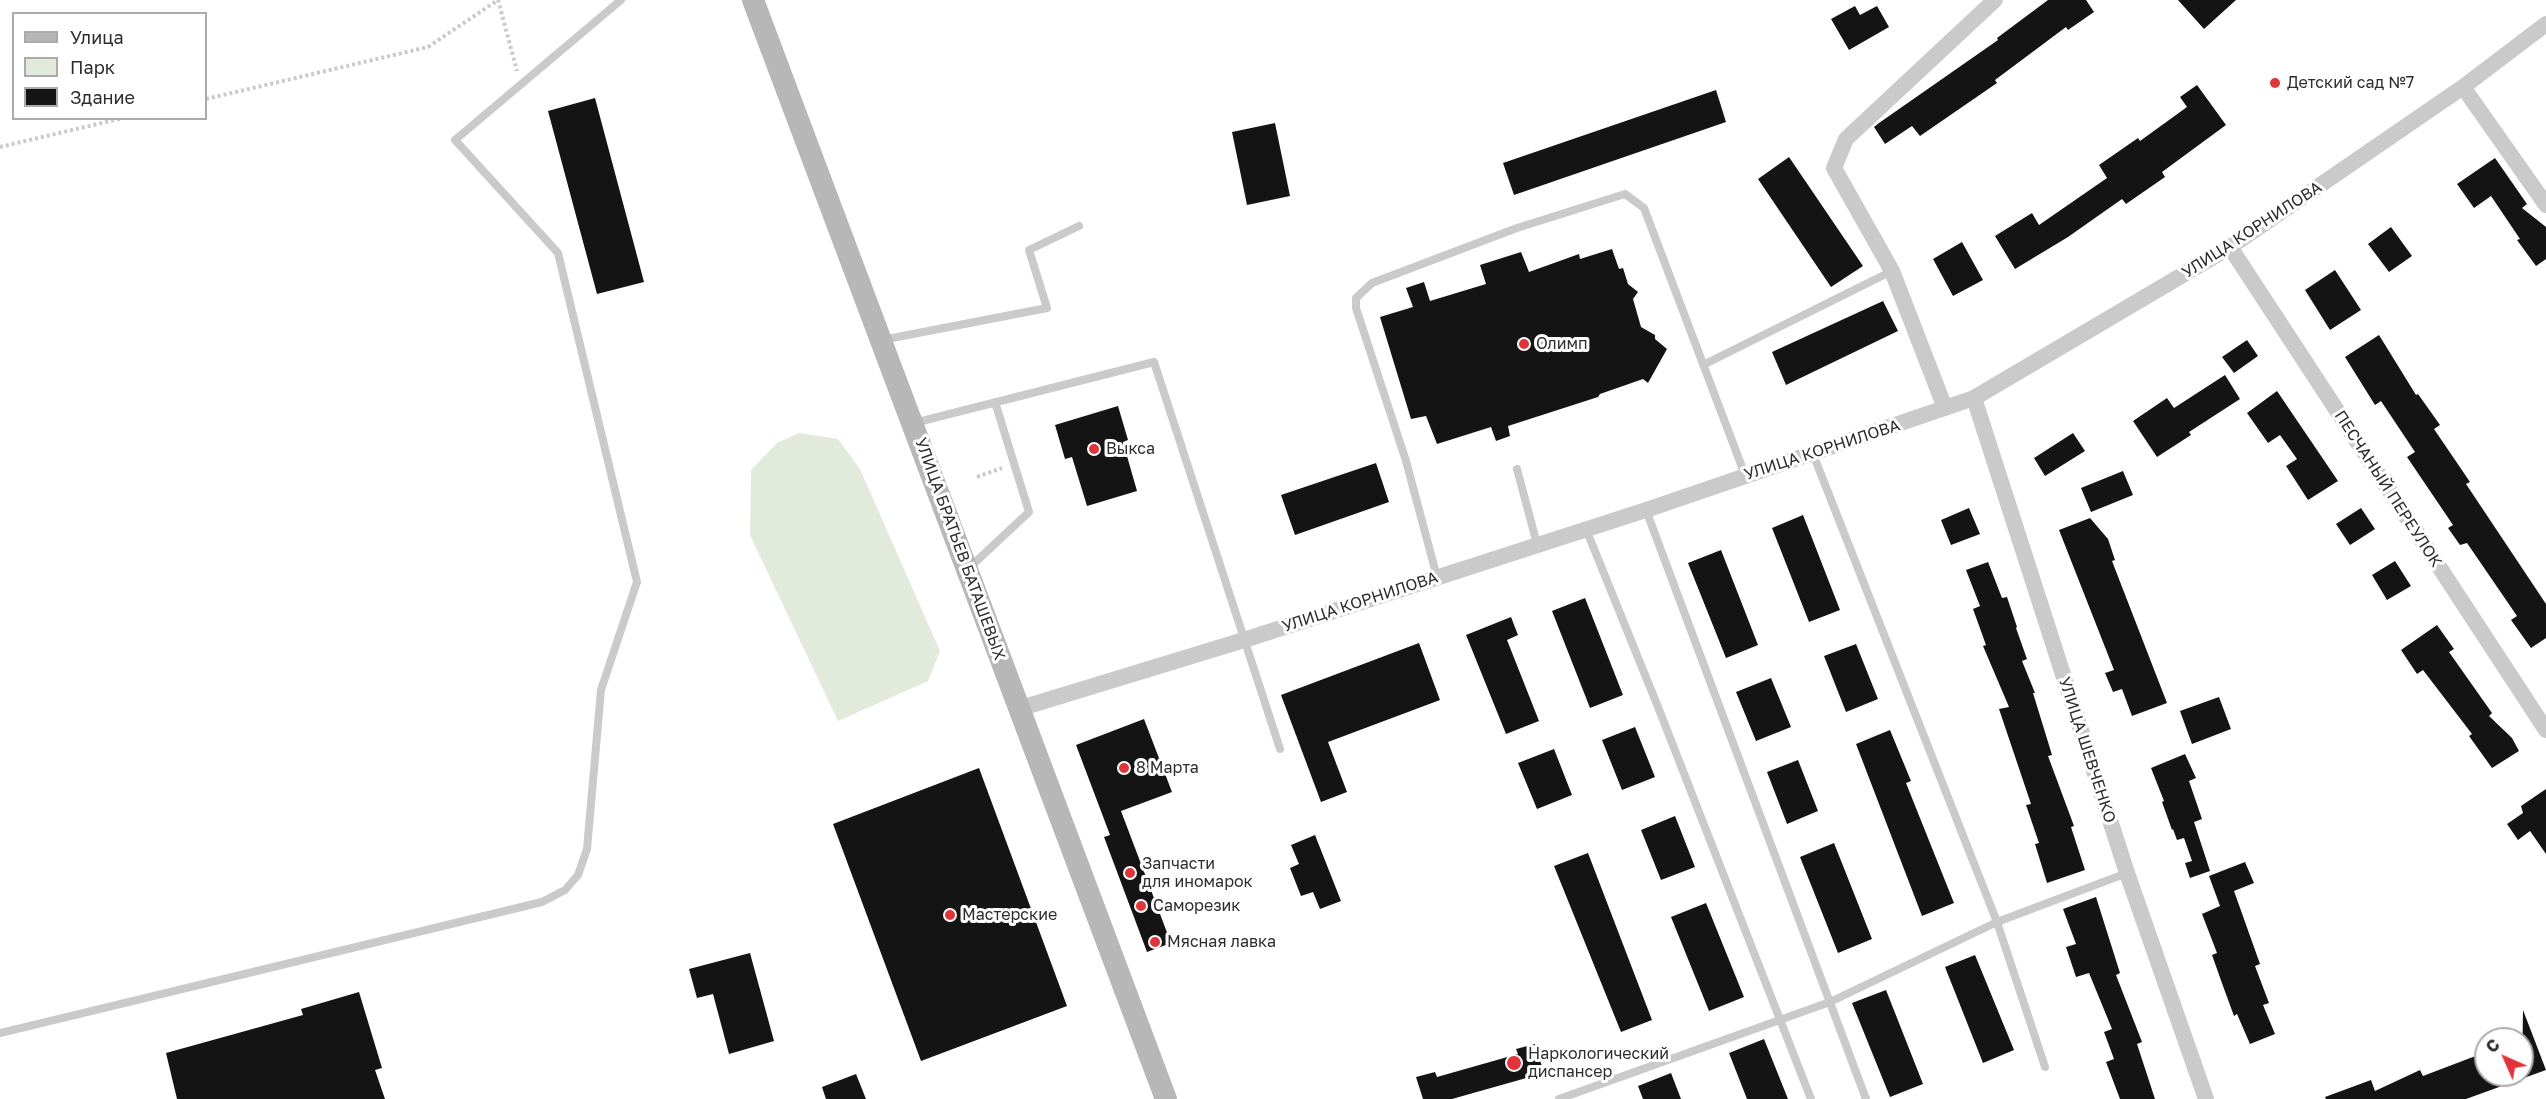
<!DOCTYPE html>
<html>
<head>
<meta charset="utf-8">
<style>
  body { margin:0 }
  #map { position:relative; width:2546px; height:1099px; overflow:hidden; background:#fff; font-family:"Golos Text",sans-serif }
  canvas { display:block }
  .legend { position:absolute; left:12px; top:12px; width:195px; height:108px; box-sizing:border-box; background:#fff; border:2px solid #ababab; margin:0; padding:8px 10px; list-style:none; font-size:18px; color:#2d2d2d }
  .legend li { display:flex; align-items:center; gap:12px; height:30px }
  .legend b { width:30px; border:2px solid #ababab }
  .north { position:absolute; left:2474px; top:1027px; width:60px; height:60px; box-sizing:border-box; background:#fff; border:2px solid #ababab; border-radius:50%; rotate:315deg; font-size:16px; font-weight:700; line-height:24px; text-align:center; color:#2d2d2d }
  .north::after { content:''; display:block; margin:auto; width:21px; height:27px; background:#df3439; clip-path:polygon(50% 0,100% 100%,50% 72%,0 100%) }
</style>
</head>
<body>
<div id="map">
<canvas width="2546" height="1099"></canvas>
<ul class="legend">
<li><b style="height:8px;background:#b7b7b7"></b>Улица</li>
<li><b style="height:16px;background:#e2eadb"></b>Парк</li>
<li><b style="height:16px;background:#141414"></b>Здание</li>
</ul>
<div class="north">С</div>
</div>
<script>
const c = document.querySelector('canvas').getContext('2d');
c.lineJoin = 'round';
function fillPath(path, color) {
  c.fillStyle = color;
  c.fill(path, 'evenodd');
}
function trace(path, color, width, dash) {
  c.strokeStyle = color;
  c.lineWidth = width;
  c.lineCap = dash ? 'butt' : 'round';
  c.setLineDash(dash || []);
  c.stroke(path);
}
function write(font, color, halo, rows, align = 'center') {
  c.font = font + ' "Golos Text",sans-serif';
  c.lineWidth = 6;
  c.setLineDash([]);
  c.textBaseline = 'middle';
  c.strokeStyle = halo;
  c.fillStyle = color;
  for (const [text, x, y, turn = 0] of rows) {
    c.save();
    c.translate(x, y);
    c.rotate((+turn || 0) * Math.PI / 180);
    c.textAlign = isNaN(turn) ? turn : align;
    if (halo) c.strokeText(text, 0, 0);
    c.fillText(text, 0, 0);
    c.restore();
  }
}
const green = new Path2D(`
  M799 433 838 439 860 469 940 651 928 681 838 721 750 535 751 470 777 443Z`);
const building = new Path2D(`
  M2048 0H2086L2094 12 2068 30 2066 27 1995 80 1997 83 1920 136 1912 126 1885 144 1874 127 1879 123 1998 40 1997 38Z
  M2178 0H2236L2204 29Z
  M1855 6 1860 15 1877 6 1889 27 1849 50 1831 19Z
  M2197 85 2226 125 2162 172 2165 177 2126 204 2122 199 2068 237 2015 269 1995 236 2032 213 2039 225 2107 178 2099 165 2138 138 2140 141 2187 107 2180 97Z
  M1716 90 1726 122 1514 195 1503 163Z
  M595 98 644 282 597 294 548 111Z
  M1275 123 1290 196 1247 205 1232 132Z
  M1789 157 1863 266 1831 287 1758 179Z
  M2495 158 2527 204 2522 208 2546 227V259L2536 266 2517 240 2520 239 2491 196 2474 208 2457 184Z
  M2391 227 2412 256 2389 272 2368 244Z
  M1962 242 1983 280 1953 296 1933 259Z
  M1612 249 1619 269 1623 268 1628 284 1638 292 1633 299 1641 327 1655 335V339L1667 349 1648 383 1643 379 1600 394 1598 397 1508 426 1510 436 1496 441 1491 427 1437 444 1426 416 1411 419 1380 317 1413 307 1406 288 1424 282 1430 301 1486 284 1480 265 1521 252 1529 272 1579 254 1580 259Z
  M2335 270 2361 310 2330 330 2305 290Z
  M1883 301 1898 331 1786 385 1772 352Z
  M2379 335 2416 395 2418 394 2440 425 2434 429 2470 482 2466 484 2546 604V638L2531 648 2511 620 2517 616 2467 543 2460 545 2448 528 2453 525 2407 457 2415 452 2381 401 2375 405 2345 357Z
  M2247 340 2258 356 2234 373 2222 357Z
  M2225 375 2240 399 2189 432 2191 435 2157 457 2133 421 2167 398 2174 408Z
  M2277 391 2338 481 2308 500 2286 466 2297 459 2280 435 2268 443 2247 413Z
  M1118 406 1128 440 1123 442 1137 491 1087 506 1072 457 1065 459 1055 425Z
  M2073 433 2085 451 2045 476 2034 458Z
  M1376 463 1389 502 1295 535 1281 495Z
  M2123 471 2133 495 2091 512 2081 488Z
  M1969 508 1980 534 1951 545 1941 520Z
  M2361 508 2375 529 2350 545 2336 524Z
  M1803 515 1840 610 1809 622 1772 528Z
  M2090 518 2108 539 2115 560 2112 561 2167 703 2132 716 2122 689 2113 692 2105 673 2114 670 2059 530Z
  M1721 550 1758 645 1726 658 1688 563Z
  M2395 561 2411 586 2387 600 2372 575Z
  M1988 562 2002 598 2007 597 2017 627 2016 628 2027 659 2022 661 2035 693H2033L2052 755 2048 756 2074 826 2071 827 2085 870 2047 883 2035 844 2039 843 2026 805 2031 804 1999 709 2009 707 1983 646 1986 645 1973 609 1980 606 1966 570Z
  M1585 598 1623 695 1590 708 1552 611Z
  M1511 617 1518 635 1507 640 1539 721 1506 734 1466 635Z
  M2437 625 2454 649 2449 652 2492 713 2489 716 2512 738 2519 751 2492 768 2469 736 2472 734 2423 670 2417 674 2401 650Z
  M1419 643 1440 700 1328 742 1347 792 1321 802 1281 695Z
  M1856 644 1878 699 1846 712 1824 656Z
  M1771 678 1791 727 1756 741 1736 692Z
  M2219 697 2231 729 2192 744 2180 711Z
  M1144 719 1172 792 1121 811 1171 943 1147 952 1104 837 1110 835 1076 745Z
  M1635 727 1655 777 1622 790 1602 740Z
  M1890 730 1911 781 1906 783 1954 903 1922 916 1856 744Z
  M1554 749 1572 795 1537 809 1518 763Z
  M2185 754 2196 778 2189 781 2202 819 2194 822 2210 871 2190 878 2185 863 2192 861 2184 838 2177 840 2173 829 2172 830 2162 802 2164 801 2151 768Z
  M1798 760 1818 811 1787 824 1767 772Z
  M979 768 1067 1006 921 1061 833 824Z
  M2546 789V854L2530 831 2518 840 2507 824 2523 813 2521 806Z
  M1675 816 1695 867 1661 880 1641 830Z
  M1315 835 1341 901 1320 909 1313 892 1301 896 1290 868 1299 864 1291 845Z
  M1834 843 1872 939 1838 953 1800 857Z
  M1588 853 1652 1020 1621 1032 1554 866Z
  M2245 862 2254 883 2234 891 2260 964 2255 966 2269 1003 2263 1005 2275 1034 2250 1044 2237 1014 2234 1016 2223 986 2212 955 2217 953 2202 914 2220 906 2209 876Z
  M2096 897 2120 973 2116 975 2142 1042 2137 1044 2155 1099H2120L2106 1062 2114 1059 2104 1032 2112 1029 2089 973 2076 977 2066 947 2076 944 2063 909Z
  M1706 903 1744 997 1709 1011 1671 917Z
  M750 953 774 1041 729 1054 713 994 697 998 689 969Z
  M1975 955 2014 1050 1983 1063 1945 967Z
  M1886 990 1923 1084 1890 1097 1852 1003Z
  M359 992 382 1068 375 1070 385 1099H177L166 1053 303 1015 301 1009Z
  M2523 1010 2546 1070 2466 1099H2326L2325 1097 2371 1080 2375 1091 2420 1070 2423 1076 2486 1052V1075H2522Z
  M1764 1039 1788 1099H1747L1729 1053Z
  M1535 1044 1544 1073 1452 1099H1423L1416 1077 1435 1072 1437 1077 1518 1054 1516 1049Z
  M1671 1073 1681 1099H1643L1638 1086Z
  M856 1074 866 1099H826L822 1087Z`);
const path = new Path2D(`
  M206 99 428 47 498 0 517 71
  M0 147 123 118
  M977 477 1002 468`);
const lane = new Path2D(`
  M882 340 1047 308 1029 250 1079 226
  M1703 365 1892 271
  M914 423 1154 362 1280 749
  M1813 454 1997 922 2045 1067
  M1517 469 1537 544
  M1646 510 1866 1099
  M1586 529 1660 712 1811 1099
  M968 569 1029 512 995 402
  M1437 577 1406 461 1356 308V298L1372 283 1517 228 1625 194 1644 208 1745 475
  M0 1033 542 902 565 890 578 875 587 849 601 690 637 582 558 253 455 140 621 0
  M1559 1099 1830 1002 1997 922 2127 873`);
const street = new Path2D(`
  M2463 87 2546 205
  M2230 247 2546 730
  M1974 398 2127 873 2206 1099
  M1945 408 1892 271 1834 168 1846 139 1995 0
  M1018 709 1244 640 1646 510 1974 398 2230 247 2463 87 2546 24`);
const secondary = new Path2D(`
  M753 0 1166 1099`);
const markers = [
  [2275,83,6,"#df3439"],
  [1524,344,6,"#df3439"],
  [1094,449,6,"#df3439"],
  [1124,768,6,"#df3439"],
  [1130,873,6,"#df3439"],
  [1141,906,6,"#df3439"],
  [950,915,6,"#df3439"],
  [1155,942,6,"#df3439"],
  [1514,1063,8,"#df3439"]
];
const poiNames = [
  ["Детский сад №7",2287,83],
  ["Олимп",1536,344],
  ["Выкса",1106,449],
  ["8 Марта",1136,768],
  ["Запчасти",1142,864],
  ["для иномарок",1142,882],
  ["Саморезик",1153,906],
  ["Мастерские",962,915],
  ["Мясная лавка",1167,942],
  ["Наркологический",1528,1054],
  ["диспансер",1528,1072]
];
const streetNames = [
  ["УЛИЦА КОРНИЛОВА",2252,230,-33],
  ["УЛИЦА КОРНИЛОВА",1822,450,-18],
  ["ПЕСЧАНЫЙ ПЕРЕУЛОК",2388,489,57],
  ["УЛИЦА БРАТЬЕВ БАТАШЕВЫХ",960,549,70],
  ["УЛИЦА КОРНИЛОВА",1360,602,-18],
  ["УЛИЦА ШЕВЧЕНКО",2087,750,72]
];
fillPath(green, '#e2eadb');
fillPath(building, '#141414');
trace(path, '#cacaca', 4, [3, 3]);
trace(lane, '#cacaca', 8);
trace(street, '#cacaca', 16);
trace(secondary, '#b7b7b7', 22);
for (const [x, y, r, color] of markers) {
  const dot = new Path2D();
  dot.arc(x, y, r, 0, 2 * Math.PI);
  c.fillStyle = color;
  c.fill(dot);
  trace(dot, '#fff', 2);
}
write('16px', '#2d2d2d', '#fff', poiNames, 'left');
write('16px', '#2d2d2d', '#fff', streetNames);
</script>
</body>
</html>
